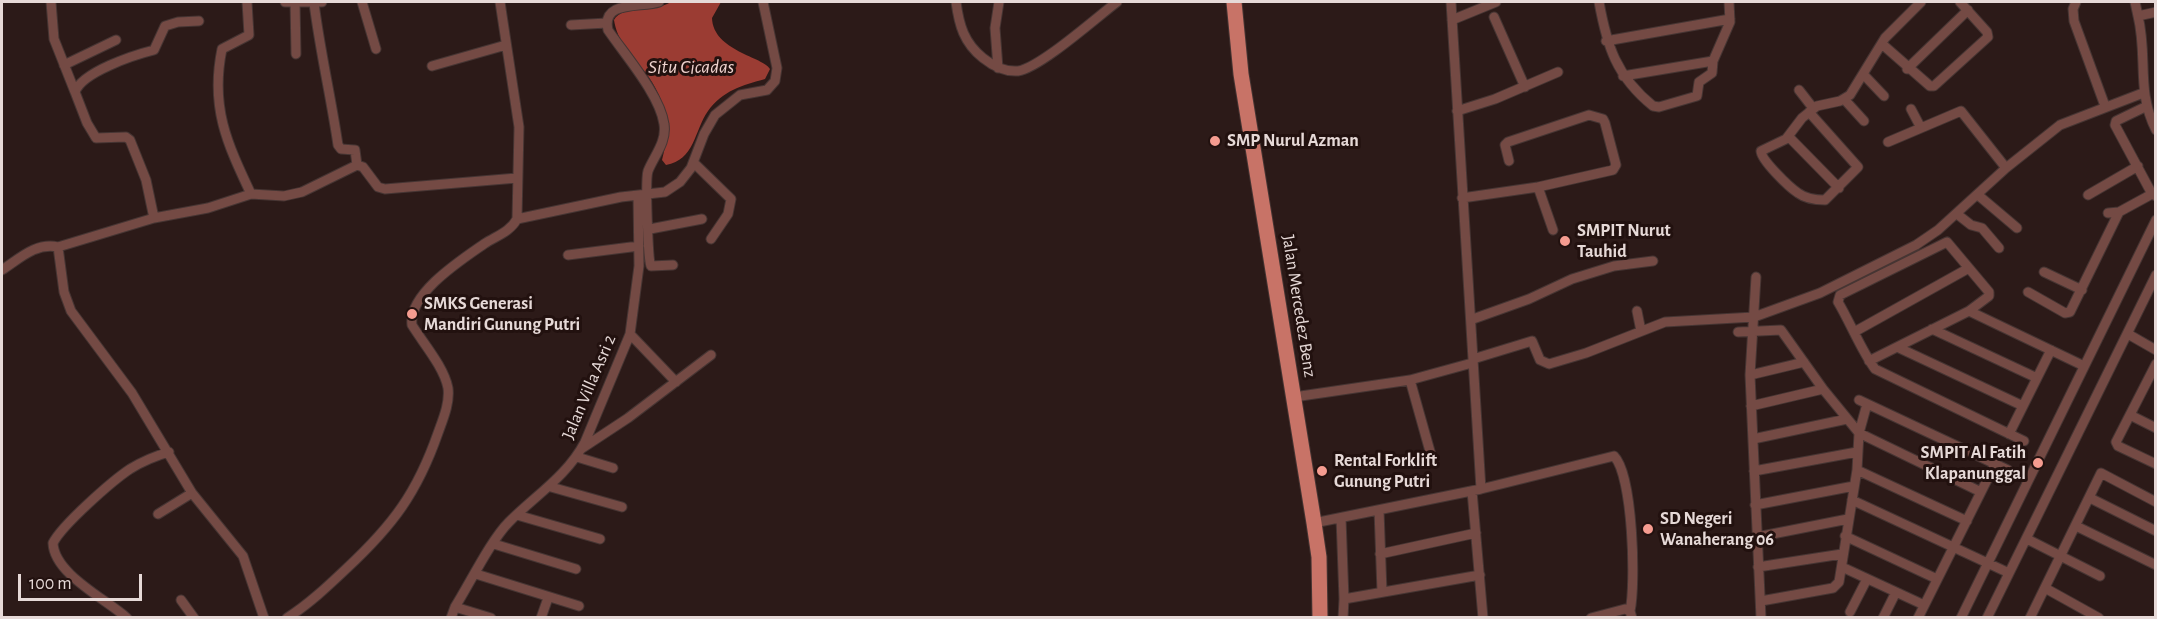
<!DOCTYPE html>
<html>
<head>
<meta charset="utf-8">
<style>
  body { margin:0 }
  #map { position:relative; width:2157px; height:619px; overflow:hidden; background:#2c1a18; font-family:"Alegreya Sans",sans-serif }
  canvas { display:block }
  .frame { position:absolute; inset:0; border:3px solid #e6d9d7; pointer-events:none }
  .scale { position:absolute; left:18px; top:574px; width:124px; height:27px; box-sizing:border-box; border:3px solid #e6d9d7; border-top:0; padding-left:8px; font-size:18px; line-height:21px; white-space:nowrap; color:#e6d9d7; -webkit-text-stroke:4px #22110f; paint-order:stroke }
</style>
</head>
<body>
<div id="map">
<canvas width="2157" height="619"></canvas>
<div class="frame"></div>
<div class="scale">100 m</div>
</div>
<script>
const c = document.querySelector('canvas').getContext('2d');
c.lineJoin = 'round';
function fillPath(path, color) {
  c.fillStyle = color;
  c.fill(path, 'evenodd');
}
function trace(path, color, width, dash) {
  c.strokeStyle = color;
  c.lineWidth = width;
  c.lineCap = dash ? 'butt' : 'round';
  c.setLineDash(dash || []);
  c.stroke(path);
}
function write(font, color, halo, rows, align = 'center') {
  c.font = font + ' "Alegreya Sans",sans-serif';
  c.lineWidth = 6;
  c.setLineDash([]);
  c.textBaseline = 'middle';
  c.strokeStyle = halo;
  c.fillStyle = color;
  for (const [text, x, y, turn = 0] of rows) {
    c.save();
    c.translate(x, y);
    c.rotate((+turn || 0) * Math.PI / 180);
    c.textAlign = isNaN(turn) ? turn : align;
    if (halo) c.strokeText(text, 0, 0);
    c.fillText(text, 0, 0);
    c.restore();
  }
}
const water = new Path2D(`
  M671 2H721L712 18C713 51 764 57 770 69L765 79C743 85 722 91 708 111 694 131 695 160 666 165L662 160C671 128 666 99 645 72 632 56 617 41 614 20 623 4 651 14 671 2Z`);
const street = new Path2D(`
  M51 2 54 39 75 92
  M247 2 249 35 222 49C210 107 227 143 251 194L284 196 302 192 357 165
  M285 2H322
  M295 2 296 54
  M362 2 376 49
  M500 2 519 127 517 219
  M659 2C641 8 601 0 608 30 625 55 660 95 664 124 667 142 654 156 648 171 645 180 648 261 651 266L673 265
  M956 2C959 25 964 43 983 58 993 66 1005 72 1018 71 1040 68 1097 17 1117 2
  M1451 2 1481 489
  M1599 2C1607 46 1616 76 1653 106L1659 107 1697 96 1699 82 1712 73 1713 61
  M2076 2 2073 9 2074 21 2105 106
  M2135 2 2138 16
  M314 3C320 51 331 97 338 145L341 149 355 150 357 165
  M2156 12 2138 16C2148 57 2136 91 2156 130
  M1494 17 1525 87
  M1452 20 1496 2
  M571 25 607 23
  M1606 41 1730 19
  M1882 44 1930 86H1934L1988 37 1987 32 1960 2
  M64 65 116 40
  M432 66 506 45
  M998 68 995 28 999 2
  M1907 69 1968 10
  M1864 75 1884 96
  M1623 76 1713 61 1730 22 1729 2
  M1799 90 1813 108
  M1844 99 1864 121
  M2145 107 2116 121 2115 125 2152 194 2156 196
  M1911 109 1921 128
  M1457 111 1495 99 1558 72
  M1809 112 1858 167 1825 200C1815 200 1806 199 1798 193 1789 187 1761 160 1761 151L1786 139 1802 118 1817 106 1840 101 1850 95 1885 38 1921 2
  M1789 137 1839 188
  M1888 142 1961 111 2006 168
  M694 163 731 199 728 214 711 239
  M357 165 363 167 378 187 385 189 517 178
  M1538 187 1553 230
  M1978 195 2017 228
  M2088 195 2138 166
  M1462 198 1538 187 1613 170 1616 165 1605 123 1603 119 1589 115 1508 142 1505 145 1509 161
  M2108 213 2119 212 2152 194
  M1957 214 1971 225 1982 228 1999 248
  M154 218 146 180 130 140 126 137 96 138 87 123 75 92C82 72 134 55 154 50L165 26 178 22 199 21
  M650 229 702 219
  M58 247 154 218 208 208 251 194
  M568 255 639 246
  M2 270C19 259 36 242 58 247L64 292 71 311 132 393 192 493 243 556 264 618
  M2044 272 2082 290
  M1756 277 1750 375 1761 618
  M2028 292 2065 313 2070 312 2119 212
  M1637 311 1641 331
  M1969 311 2084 366
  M1473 319 1529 299 1572 279 1614 266 1653 261
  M1932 329 2037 378
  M1856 331 1969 268
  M1738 332 1781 330 1823 389 1859 433 1981 492
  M630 334 676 382
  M2128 334 2156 350
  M1897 347 2023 406
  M1473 359 1532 341 1540 360 1549 364 1586 353 1665 322 1754 317 1820 293 1916 245 1938 230 2006 168 2060 125 2143 93
  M1869 361 1969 311 1989 296V292L1947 242 1840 295 1838 302C1850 322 1862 352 1875 369L2024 441
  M2156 364 2116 442 2118 446 2156 464
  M1750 375 1804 362
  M1410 380 1433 462
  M1294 397 1410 380 1472 363
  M1859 400 2008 470
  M1751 406 1823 389
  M2130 415 2156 428
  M2009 434 2051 350
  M1753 439 1847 419
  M581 449 628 418 711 355
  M577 457 613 468
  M1857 470 1967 521
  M1754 471 1857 452
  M551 487 622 507
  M1472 491 1483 618
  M2090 498 2156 531
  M1852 500 2009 573
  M1755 505 1854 486
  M1379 510 1382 592
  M158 514 192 493
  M517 515 600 539
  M1341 518 1344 599 1480 575
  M1314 523 1481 489 1614 456C1633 475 1636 584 1630 611
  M2076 526 2156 565
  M1845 536 1937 579
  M1757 537 1848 519
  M2027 539 2100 576
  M494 544 576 569
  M1380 554 1476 533
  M1758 567 1842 554
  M1842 567 1924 605
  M476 574 579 606
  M2045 588 2099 618
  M181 600 194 618
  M1761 601 1833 588 1839 582 1857 470 1859 433 1867 404
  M455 607 491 618
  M1850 612 1867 579
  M127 618C106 599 54 574 53 543 62 525 112 481 130 469 143 461 155 456 169 452
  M287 618C309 604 328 586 347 568 393 525 417 493 438 433 443 419 450 403 448 388 444 367 423 343 412 325 408 294 461 260 484 244 496 236 510 232 517 219L621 197 665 192 680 182 691 168 704 134 715 115 740 95 767 90 775 81 777 68 763 2
  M451 618 455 607C470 583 491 540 509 522 536 495 567 476 585 442L630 334 639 266 638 196
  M541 618 548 598
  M1343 618 1344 599
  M1591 618 1625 609 1630 611 1632 618
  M1883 618 1896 592
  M1918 618 1995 464
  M1961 618 2156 220
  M1987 618 2156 275
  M2030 618 2101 473 2156 502`);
const primary = new Path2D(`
  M1234 2 1241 74 1314 523 1319 557 1320 618`);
const markers = [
  [1215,141,6,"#f59c90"],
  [1565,241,6,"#f59c90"],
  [412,314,6,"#f59c90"],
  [2038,463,6,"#f59c90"],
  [1322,471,6,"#f59c90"],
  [1648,529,6,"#f59c90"]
];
const poiNames = [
  ["SMP Nurul Azman",1227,141],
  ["SMPIT Nurut",1577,231],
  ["Tauhid",1577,252],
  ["SMKS Generasi",424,304],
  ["Mandiri Gunung Putri",424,325],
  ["SMPIT Al Fatih",2026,453,"right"],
  ["Klapanunggal",2026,474,"right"],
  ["Rental Forklift",1334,461],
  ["Gunung Putri",1334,482],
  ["SD Negeri",1660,519],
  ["Wanaherang 06",1660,540]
];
const streetNames = [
  ["Jalan Mercedez Benz",1299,306,81],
  ["Jalan Villa Asri 2",589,387,-67]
];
const waterNames = [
  ["Situ Cicadas",691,67]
];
fillPath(water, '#9b3c33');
trace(street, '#463533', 11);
trace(primary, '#463533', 17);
trace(street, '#744a44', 9);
trace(primary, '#c87367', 15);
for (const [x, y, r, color] of markers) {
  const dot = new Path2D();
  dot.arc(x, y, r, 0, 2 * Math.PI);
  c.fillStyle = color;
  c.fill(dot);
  trace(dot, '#22110f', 2);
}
write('bold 18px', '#e6d9d7', '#22110f', poiNames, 'left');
write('18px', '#e6d9d7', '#22110f', streetNames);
write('italic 20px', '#eed2ce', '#22110f', waterNames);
</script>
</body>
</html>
